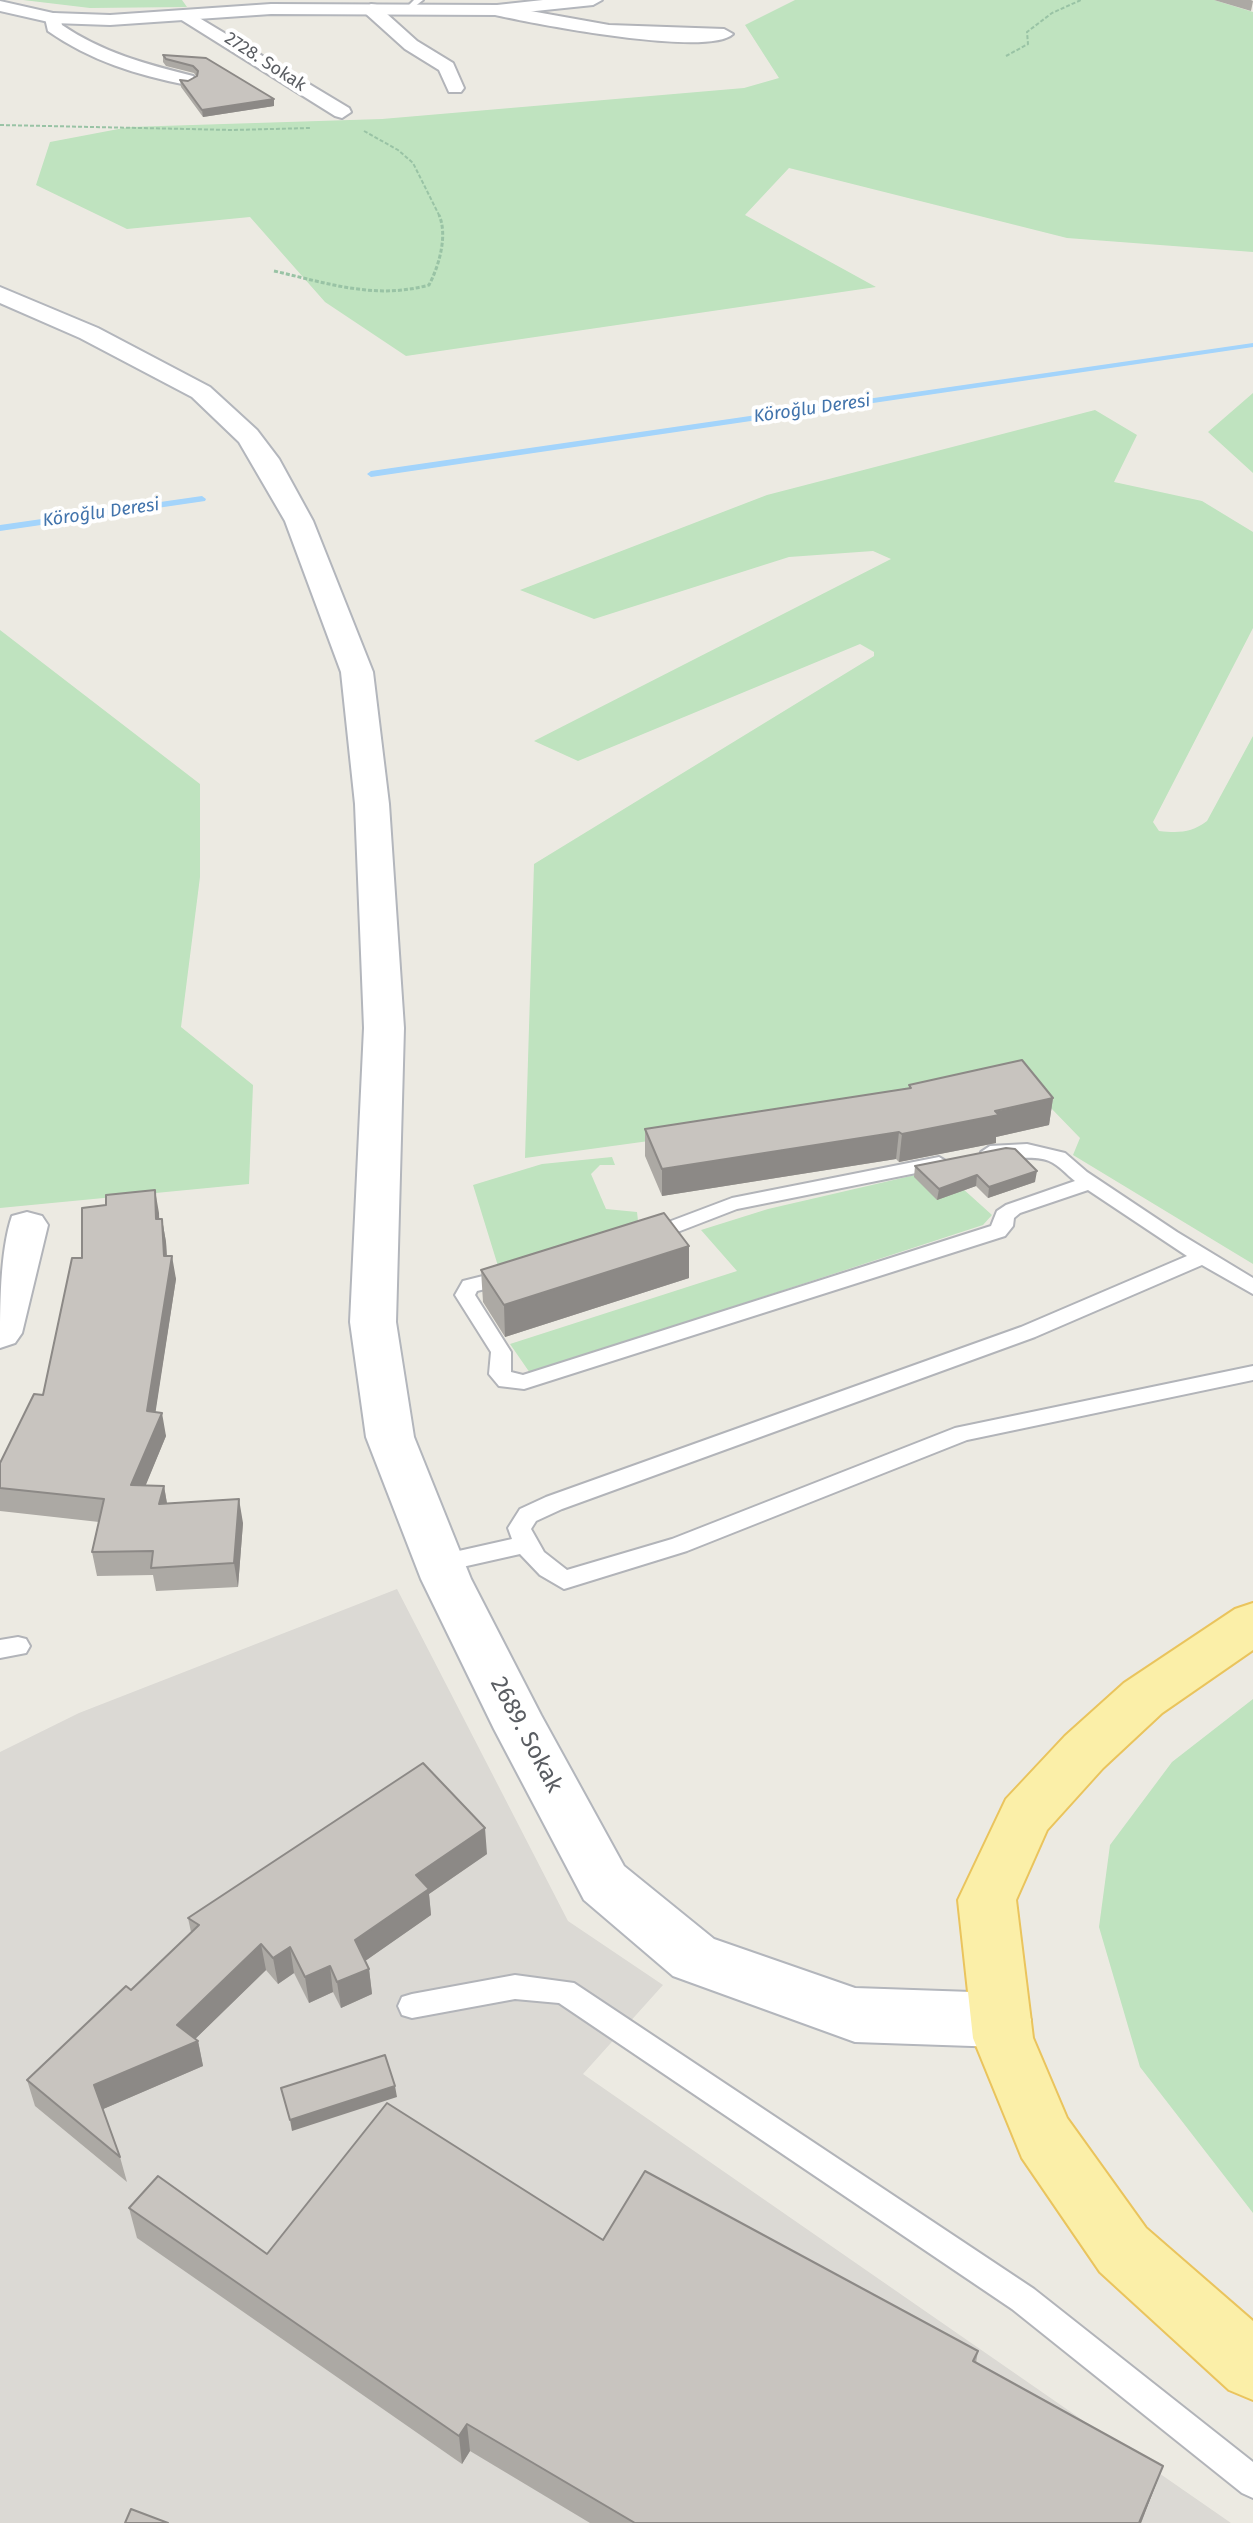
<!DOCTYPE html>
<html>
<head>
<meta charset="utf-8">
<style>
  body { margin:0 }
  canvas { display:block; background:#eceae2 }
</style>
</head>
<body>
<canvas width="1253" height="2523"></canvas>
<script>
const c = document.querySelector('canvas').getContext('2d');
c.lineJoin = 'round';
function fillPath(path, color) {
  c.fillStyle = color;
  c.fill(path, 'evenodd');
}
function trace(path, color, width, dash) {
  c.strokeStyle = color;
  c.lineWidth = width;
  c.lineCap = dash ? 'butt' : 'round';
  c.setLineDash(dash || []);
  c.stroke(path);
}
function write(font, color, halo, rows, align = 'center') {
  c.font = font + ' "Fira Sans",sans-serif';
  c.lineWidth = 8;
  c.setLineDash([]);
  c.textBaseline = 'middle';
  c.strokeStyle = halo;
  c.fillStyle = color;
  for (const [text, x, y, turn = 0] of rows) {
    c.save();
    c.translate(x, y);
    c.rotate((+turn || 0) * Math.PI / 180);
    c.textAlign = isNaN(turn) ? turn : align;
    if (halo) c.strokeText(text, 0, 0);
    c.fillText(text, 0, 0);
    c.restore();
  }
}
const industrial = new Path2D(`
  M397 1589 568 1921 663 1985 583 2074 1231 2523H0V1752L79 1713Z`);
const green = new Path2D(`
  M23 0H182L187 7 90 8Z
  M795 0H1214L1253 12V252L1067 238 789 168 745 215 876 287 406 356 325 302 250 217 127 229 36 185 50 142 129 127 382 119 744 88 779 78 745 25Z
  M1253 393V473L1208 432Z
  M1095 410 1137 435 1114 482 1202 501 1253 532V628L1153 822 1159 831C1179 833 1191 833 1207 821L1253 736V1264L1073 1155 1080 1138 1019 1075 853 1113 525 1158 534 864 874 656V652L860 644 578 761 534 741 891 559 873 551 789 557 594 619 520 590 767 495Z
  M0 630 200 784V877L181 1027 253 1085 249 1184 0 1208Z
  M612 1157 615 1165H600L591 1174 606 1209 637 1212 639 1229 498 1266 473 1185 542 1164Z
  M941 1169 992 1215 983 1225 530 1373 510 1344 737 1271 701 1230 768 1209Z
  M1253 1699V2213L1140 2067 1099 1927 1110 1845 1172 1762Z`);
const stream = new Path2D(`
  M1253 343V347L371 477 367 474 371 471Z
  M202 496 206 499 205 501 0 531V525Z`);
const pathFar1 = new Path2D(`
  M1006 56 1028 44 1027 32 1052 13 1081 0
  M0 125 233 130 310 128
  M364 131 398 150 413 163 440 217`);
const path = new Path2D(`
  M274 271C327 283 375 300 429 285 439 266 448 235 439 215`);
const lane = new Path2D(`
  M414 0H423L409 11H403Z
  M1027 1144 1065 1153 1087 1172 1177 1232 1253 1278V1294L1202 1265 1035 1337 562 1509 536 1521 531 1529 544 1552 567 1570 672 1539 955 1428 1253 1366V1380L967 1440 687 1551 564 1589 540 1575 520 1554 440 1572 432 1569 429 1563 432 1557 512 1539 508 1528 520 1509 546 1497 1021 1327 1187 1256 1088 1190 1020 1213 1014 1218 1013 1226 1005 1236 524 1389 499 1386 489 1374 491 1352 455 1295 463 1281 507 1270 514 1272 517 1277 514 1282 477 1291 475 1295 511 1352V1372L523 1375 991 1226 997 1211 1006 1205 1075 1181C1067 1175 1059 1165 1049 1161 1030 1153 992 1164 981 1152L990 1146Z
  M939 1157 949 1163 946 1167 737 1209 649 1243 639 1237 642 1232 732 1198Z
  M18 1637 26 1639 30 1646 26 1653 0 1658V1640Z
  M515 1975 574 1983 1034 2289 1253 2462V2498L1242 2493 1012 2309 559 2003 515 1999 412 2018 402 2015 398 2006 402 1997 412 1994Z`);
const street = new Path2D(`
  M371 4 377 5 417 41 453 63 464 88 461 92H449L439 70 405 49 365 13 363 9Z
  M497 5 609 25 724 29 733 34C708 58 529 23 491 14L489 10 491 6Z
  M186 10 349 108 351 112 342 118 335 116 180 19 178 15Z
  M53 13 59 14 62 25C103 53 146 64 193 76L196 80 187 85C137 75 91 61 48 31L45 18Z
  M27 1212 42 1216 48 1225 22 1333 15 1343 0 1348C0 1307 0 1251 12 1216Z`);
const secondary = new Path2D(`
  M543 0H602L593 5 497 15 271 14 110 25 53 23 0 11V1L53 13 110 15 271 4 497 5Z
  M0 287 98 328 210 387 257 430 279 459 313 521 373 672 389 804 404 1028 396 1322 414 1437 471 1579 541 1715 624 1866 714 1939 855 1988 1001 1993 1022 2001 1031 2020 1022 2039 1001 2047 855 2042 673 1976 584 1900 494 1729 421 1579 366 1437 350 1322 364 1028 355 804 341 672 285 521 239 442 192 397 80 338 0 303Z`);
const primary = new Path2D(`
  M1253 1603V1650L1162 1713 1103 1768 1047 1830 1016 1900 1033 2038 1067 2118 1146 2228 1253 2321V2400L1229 2390 1100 2272 1022 2158 973 2038 958 1900 1006 1799 1065 1736 1124 1683 1235 1609Z`);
const wall = new Path2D(`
  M1214 0H1251L1253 1 1251 11Z
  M163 55 206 58 274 99V106L203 117 181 87 180 80 188 81 196 76 194 73 166 66 163 62Z
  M909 1085 1053 1098 1049 1125 996 1137V1143L899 1162 896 1159 662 1196 645 1156V1129L909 1088Z
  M915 1166 1035 1182 988 1198 976 1186 937 1200 914 1177Z
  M159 1213V1219H162L166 1242 167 1256 176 1279 155 1412 166 1436 145 1486H164L167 1503 243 1523 238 1587 156 1591 153 1575 97 1576 92 1552 99 1522 0 1511V1463L43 1395 82 1258Z
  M689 1246V1278L505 1337 483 1302 481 1270Z
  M487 1854 429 1894 431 1915 365 1961 369 1969 372 1994 341 2008 333 1992 309 2003 294 1973 278 1984 266 1970 195 2039 198 2041 203 2066 103 2109 120 2157 127 2182 35 2106 27 2080 131 1990 191 1932 188 1918Z
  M129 2208 267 2254 603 2240 978 2351 976 2363 1163 2466 1141 2523H590L470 2451 462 2464 137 2238Z`);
const shadedWall = new Path2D(`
  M274 99V106L203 117 202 110Z
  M1053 1098 1049 1125 996 1137V1143L899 1162 902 1134Z
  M899 1132 896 1159 662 1196V1169Z
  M1037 1171 1035 1182 988 1198 989 1187Z
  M977 1175 976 1186 937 1200 939 1189Z
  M155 1190 159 1213 160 1242 156 1219Z
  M162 1219 166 1242 168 1279 164 1256Z
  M689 1246V1278L505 1337 504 1305Z
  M172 1256 176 1279 152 1435 147 1411Z
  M162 1413 166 1436 136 1509 131 1485Z
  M164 1486 168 1510 159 1504Z
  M239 1499 243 1523 238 1587 234 1563Z
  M485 1828 487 1854 429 1894 431 1915 358 1966 355 1940 416 1875Z
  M261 1944 266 1970 190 2044 198 2041 203 2066 101 2110 94 2085 177 2025Z
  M290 1947 294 1973 278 1984 273 1958Z
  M330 1966 333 1992 309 2003 305 1977Z
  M369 1969 372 1994 341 2008 337 1982Z
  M395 2086 397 2097 292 2131 290 2120Z
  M467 2424 470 2451 462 2464 459 2436Z
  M1163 2466 1141 2523H1139Z`);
const building = new Path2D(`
  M163 55 206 58 274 99 202 110 180 80 188 81 197 76 198 71 193 66 166 59Z
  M1022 1060 1053 1098 995 1111 999 1115 902 1134 899 1132 662 1169 645 1129 911 1088 909 1085Z
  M1006 1148 1015 1149 1037 1171 989 1187 977 1175 939 1189 915 1166Z
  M155 1190 156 1219H162L164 1256H172L147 1411 162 1413 131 1485 164 1486 159 1504 239 1499 234 1563 151 1568 153 1551 92 1552 104 1499 0 1488V1463L34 1394 43 1395 72 1258H82V1208L106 1205V1195Z
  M664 1213 689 1246 504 1305 481 1270Z
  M423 1763 485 1828 416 1875 429 1889 355 1940 369 1969 337 1982 330 1966 305 1977 290 1947 273 1958 261 1944 177 2025 198 2041 94 2085 120 2157 27 2080 126 1986 131 1990 199 1925 188 1918Z
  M385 2055 395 2086 290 2120 281 2088Z
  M387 2103 603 2240 645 2171 978 2351 973 2361 1163 2466 1139 2523H635L467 2424 459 2436 129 2208 158 2176 267 2254Z
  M131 2509 168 2523H125Z`);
const farStreetnames = [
  ["2728. Sokak",265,62,33]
];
const farWaternames = [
  ["Köroğlu Deresi",812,409,-8],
  ["Köroğlu Deresi",101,513,-8]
];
const nearStreetnames = [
  ["2689. Sokak",526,1735,62]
];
fillPath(industrial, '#dbd9d4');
fillPath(green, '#bfe3bf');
fillPath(stream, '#a3d4fb');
trace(lane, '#b2b4b9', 4);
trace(street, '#b2b4b9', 4);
trace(secondary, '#b3b6bc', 4);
trace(primary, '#eac45d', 4);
trace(pathFar1, '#99c3a5', 2, [4, 2]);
trace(path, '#99c3a5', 3, [4, 2]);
fillPath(lane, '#fff');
fillPath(street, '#fff');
fillPath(secondary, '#fff');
fillPath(primary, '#fbefa8');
fillPath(wall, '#aca9a4');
fillPath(shadedWall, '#8c8986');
fillPath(building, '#c8c4bf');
trace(building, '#8c8986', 2);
write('18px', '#5a5d62', '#fff', farStreetnames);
write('italic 18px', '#4274ac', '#fff', farWaternames);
write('24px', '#5a5d62', '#fff', nearStreetnames);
</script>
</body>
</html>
